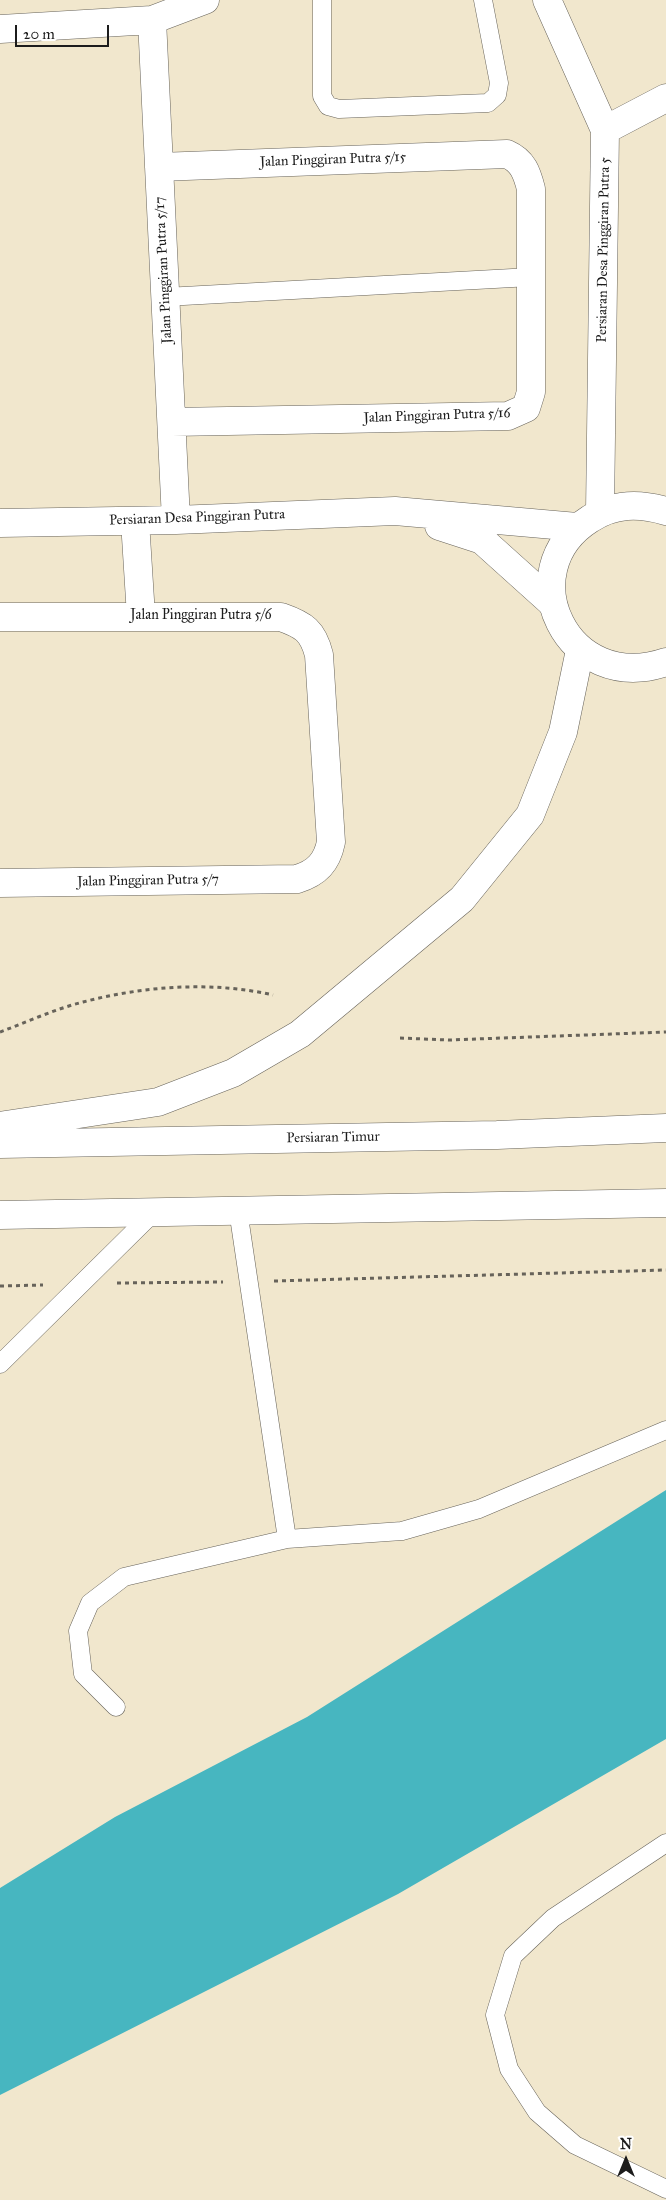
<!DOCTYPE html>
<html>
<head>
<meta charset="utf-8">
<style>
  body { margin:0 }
  #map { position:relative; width:666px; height:2200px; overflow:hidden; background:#f1e7cd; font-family:"IM FELL Great Primer",serif }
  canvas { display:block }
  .north { position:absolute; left:601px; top:2135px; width:50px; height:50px; -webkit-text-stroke:4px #fff; paint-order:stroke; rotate:0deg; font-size:14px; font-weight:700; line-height:20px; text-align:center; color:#1c1c1c }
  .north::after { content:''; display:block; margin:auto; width:18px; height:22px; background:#1c1c1c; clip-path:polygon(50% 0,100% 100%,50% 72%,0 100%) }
  .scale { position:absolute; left:15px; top:25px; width:94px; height:22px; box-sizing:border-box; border:2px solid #1c1c1c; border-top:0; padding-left:6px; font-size:15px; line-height:18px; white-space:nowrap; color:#1c1c1c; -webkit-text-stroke:4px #fff; paint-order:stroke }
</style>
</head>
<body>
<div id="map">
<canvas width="666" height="2200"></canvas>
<div class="north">N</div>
<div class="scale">20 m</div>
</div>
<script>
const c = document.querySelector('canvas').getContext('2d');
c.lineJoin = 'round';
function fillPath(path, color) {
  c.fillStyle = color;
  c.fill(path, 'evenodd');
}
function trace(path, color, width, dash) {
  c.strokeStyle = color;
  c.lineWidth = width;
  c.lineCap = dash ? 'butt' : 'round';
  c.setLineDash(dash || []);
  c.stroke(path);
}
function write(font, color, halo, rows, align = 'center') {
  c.font = font + ' "IM FELL Great Primer",serif';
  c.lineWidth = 4.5;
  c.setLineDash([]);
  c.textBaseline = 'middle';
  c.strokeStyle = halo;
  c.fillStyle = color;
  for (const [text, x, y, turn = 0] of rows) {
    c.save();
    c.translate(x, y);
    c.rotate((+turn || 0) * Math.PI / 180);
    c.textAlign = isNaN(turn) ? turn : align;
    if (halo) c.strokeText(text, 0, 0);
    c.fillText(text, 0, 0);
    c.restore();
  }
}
const water = new Path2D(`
  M666 1490V1739L398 1894 0 2095V1888L115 1817 307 1717Z`);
const path = new Path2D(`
  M0 1032C27 1022 55 1009 83 1002 144 986 212 981 273 995
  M400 1038 449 1040 666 1032
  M274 1281 666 1270
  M117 1283 223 1282
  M0 1286 43 1285`);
const lane = new Path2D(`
  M322 0V96L328 106 339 109 488 103 497 95 499 83 483 0
  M165 297 531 277
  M238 1210 287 1539
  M0 1364 154 1212
  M116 1707 83 1674 78 1631 90 1603 124 1577 287 1539 402 1531 479 1509 666 1430
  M666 1843 553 1918 513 1956 495 2015 509 2069 537 2112 575 2145 666 2189`);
const street = new Path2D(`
  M547 0 605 130 600 512
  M152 20 176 520
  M0 29 152 20 205 0
  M605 130 666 98
  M159 167 507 154C523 161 527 173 531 189V392L526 408 508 416 172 422
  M135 521 141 616
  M0 523 176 520 395 511 577 527
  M439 526 482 540 552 603
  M0 617H281C304 625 313 631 319 655L331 842C327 862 317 873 297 879L0 883`);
const secondary = new Path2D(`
  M666 511C639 503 614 503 590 519 508 571 567 696 666 662`);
const primary = new Path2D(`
  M0 1126 158 1102 233 1073 300 1034 462 899 530 815 563 732 580 650
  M0 1144 497 1135 666 1128
  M0 1215 666 1203`);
const streetNames = [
  ["Jalan Pinggiran Putra 5/15",333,160,-2],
  ["Persiaran Desa Pinggiran Putra 5",604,250,-89],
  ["Jalan Pinggiran Putra 5/17",164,270,-93],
  ["Jalan Pinggiran Putra 5/16",437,416,-2],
  ["Persiaran Desa Pinggiran Putra",197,518,-2],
  ["Jalan Pinggiran Putra 5/6",201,616],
  ["Jalan Pinggiran Putra 5/7",148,881,-1],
  ["Persiaran Timur",333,1138,-1]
];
fillPath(water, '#47b6c0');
trace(lane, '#67635a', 19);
trace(street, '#67635a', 29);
trace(secondary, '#67635a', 29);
trace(primary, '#67635a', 29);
trace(path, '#67635a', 3, [4, 4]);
trace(lane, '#fff', 18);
trace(street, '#fff', 28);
trace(secondary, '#fff', 28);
trace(primary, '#fff', 28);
write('14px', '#1c1c1c', '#fff', streetNames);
</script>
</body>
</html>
